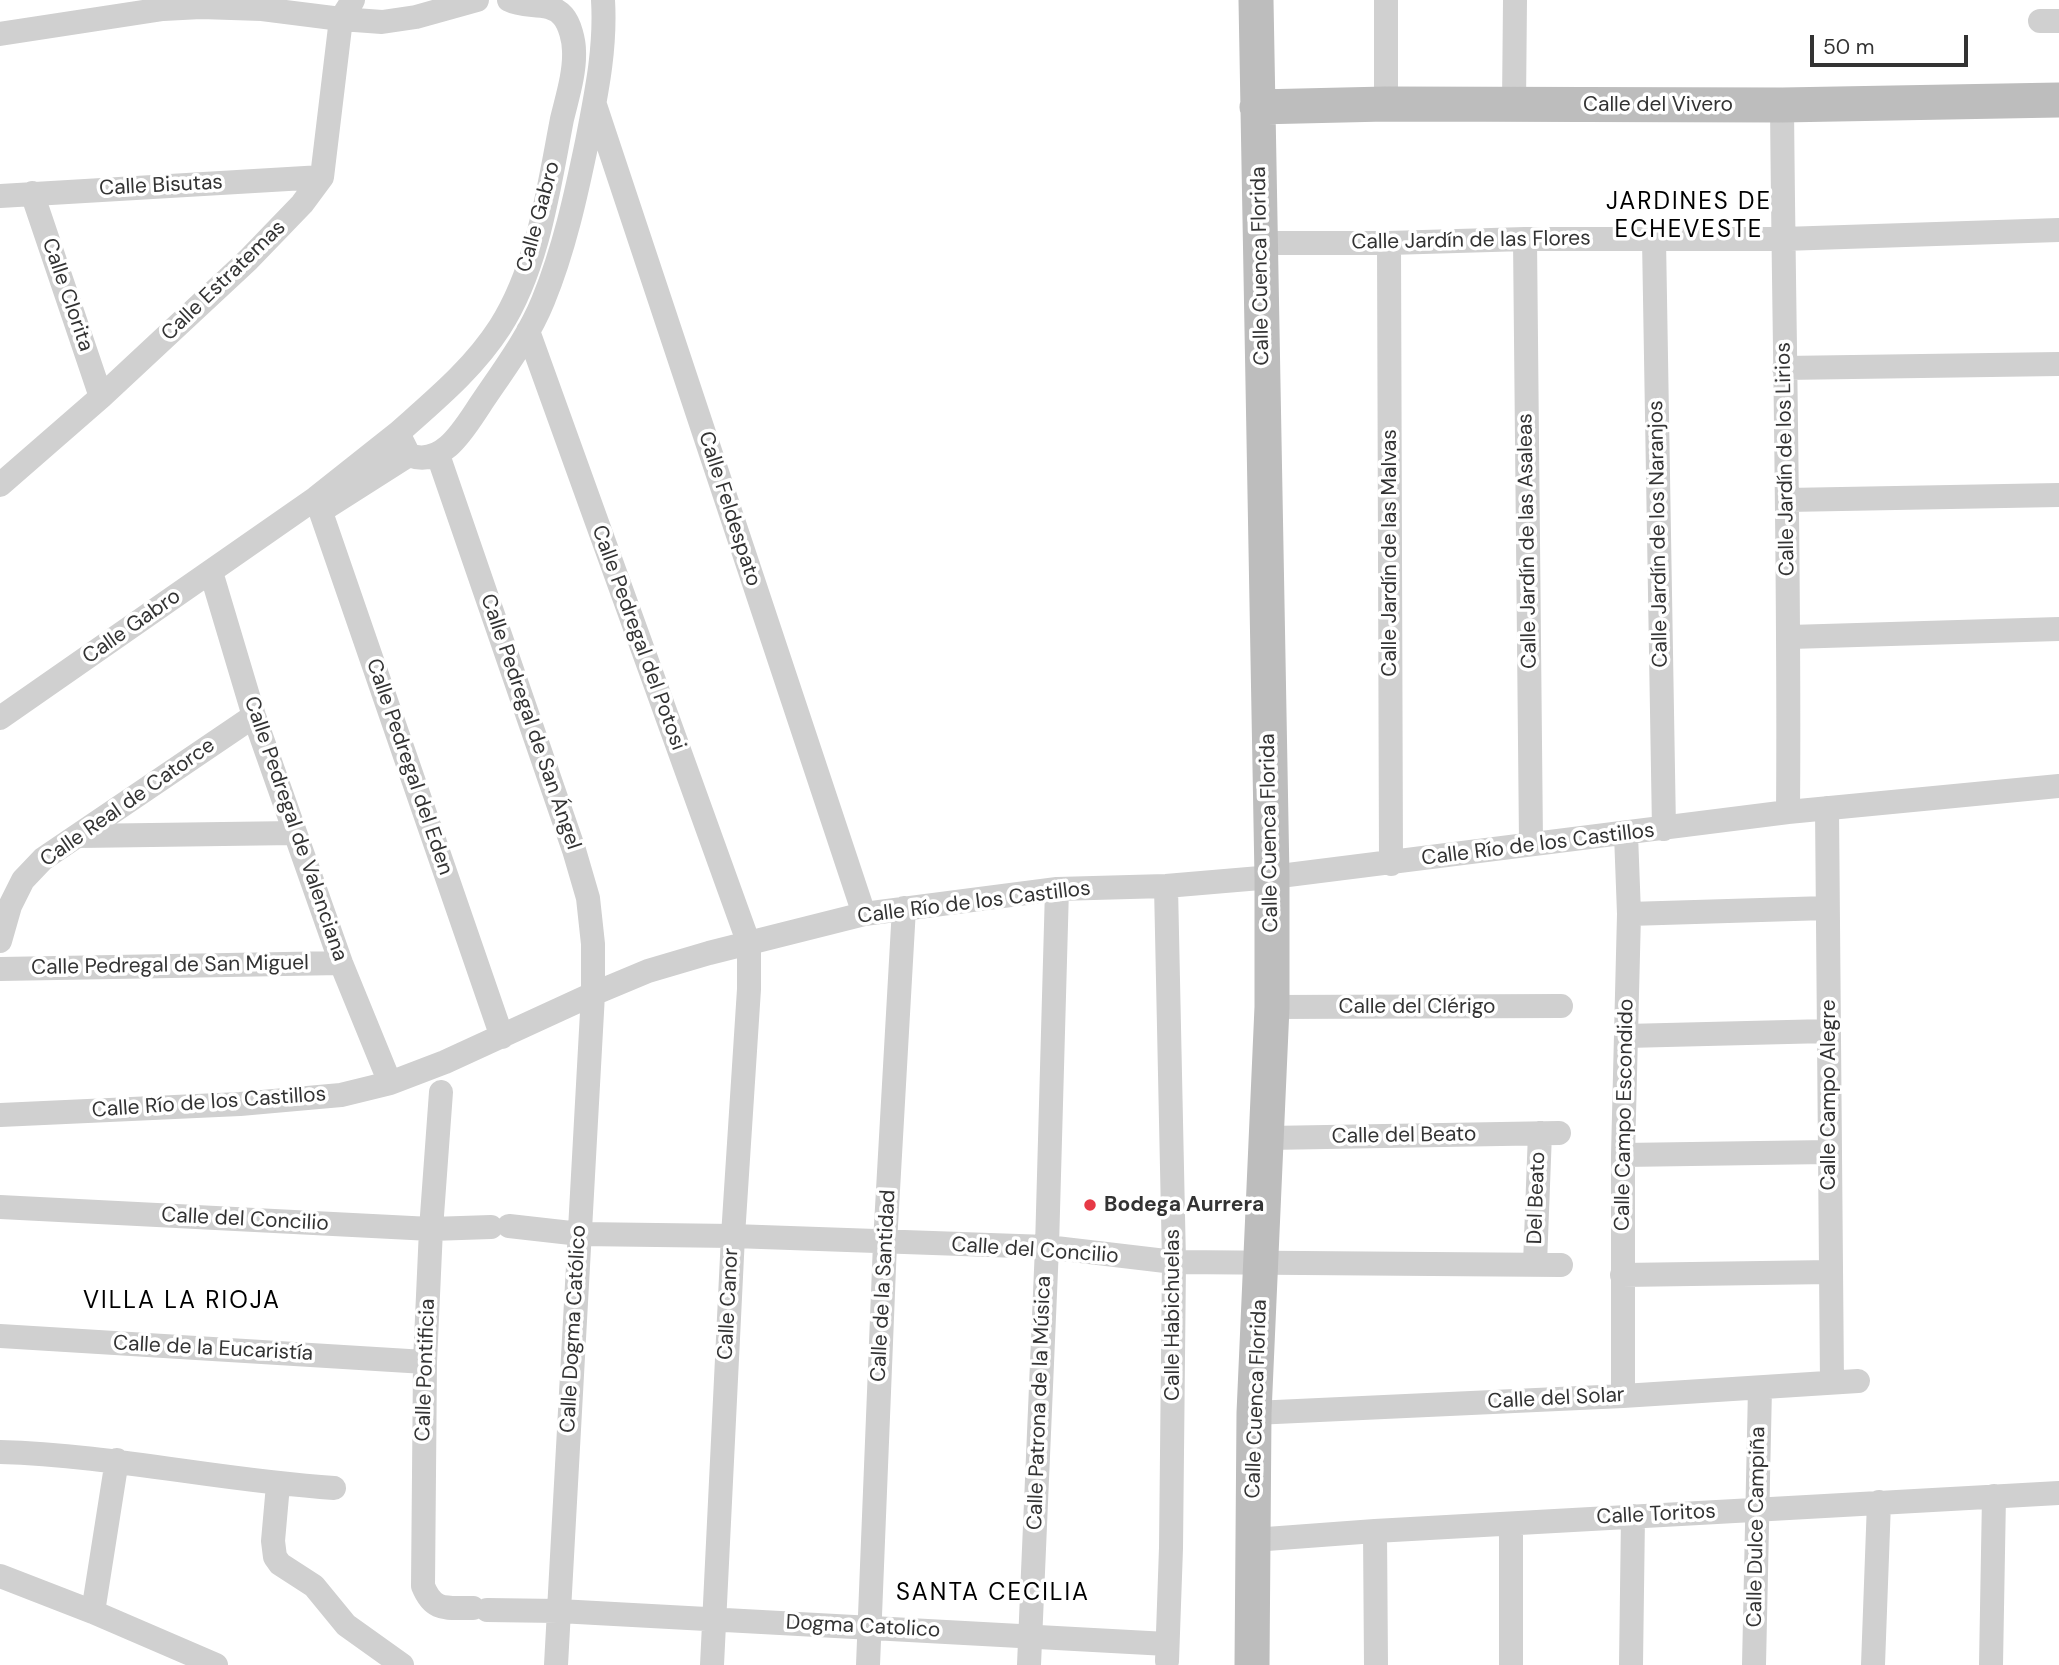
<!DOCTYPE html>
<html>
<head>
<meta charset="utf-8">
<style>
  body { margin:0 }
  #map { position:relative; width:2059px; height:1665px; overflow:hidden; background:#fff; font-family:"DM Sans",sans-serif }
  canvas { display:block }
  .scale { position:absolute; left:1810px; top:35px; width:158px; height:32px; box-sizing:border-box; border:4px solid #333; border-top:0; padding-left:9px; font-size:21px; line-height:24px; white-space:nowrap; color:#333; -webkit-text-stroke:5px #fff; paint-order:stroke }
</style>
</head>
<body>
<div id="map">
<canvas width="2059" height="1665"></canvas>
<div class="scale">50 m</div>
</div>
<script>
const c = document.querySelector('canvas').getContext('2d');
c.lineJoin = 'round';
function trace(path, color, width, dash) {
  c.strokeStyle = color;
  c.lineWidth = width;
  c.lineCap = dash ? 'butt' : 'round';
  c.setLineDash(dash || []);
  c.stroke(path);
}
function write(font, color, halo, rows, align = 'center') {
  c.font = font + ' "DM Sans",sans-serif';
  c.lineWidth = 7;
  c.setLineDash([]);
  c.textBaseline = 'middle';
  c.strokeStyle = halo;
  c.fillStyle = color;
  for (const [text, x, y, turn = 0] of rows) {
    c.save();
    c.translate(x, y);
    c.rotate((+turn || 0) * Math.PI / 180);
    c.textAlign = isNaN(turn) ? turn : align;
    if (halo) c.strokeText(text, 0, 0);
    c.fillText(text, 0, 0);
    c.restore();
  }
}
const street = new Path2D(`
  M509 0C526 9 549 0 563 16 570 24 574 41 574 51 575 73 567 98 562 119 549 186 538 268 500 327 473 369 435 400 398 433L409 455C442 468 464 429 480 405 502 372 528 338 543 301 564 250 576 195 587 142 596 95 606 49 603 0
  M1386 0V104
  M2040 21H2059
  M0 34 163 9 201 7 262 9 341 19 382 22 416 17 477 0
  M595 105 864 914
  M1514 105 1515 0
  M1782 105C1784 341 1790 576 1788 812
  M32 193 101 397
  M0 196 322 177
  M1525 239 1531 843
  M1654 239 1664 829
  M1262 243H1389L1525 239H1783L2059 230
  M1389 243 1391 864
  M528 331 749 944V989L733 1236 712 1665
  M1784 368 2059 364
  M438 455 574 850 588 898 593 944V994L556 1665
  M0 485 101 397 248 260 302 204 322 177 341 19 353 0
  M316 498 502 1037
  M1787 500 2059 495
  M321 511 409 455
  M211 572 254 716 341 963 390 1083
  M1790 637 2059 629
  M0 718 316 498 398 433
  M1827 808 1832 1382
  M79 836 295 833
  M1166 886 1174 1262 1171 1548 1167 1661
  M1629 914 1827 908
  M0 941 10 906 23 880 43 859 254 716
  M0 969 341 963
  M1272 1007 1561 1006
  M1626 1036 1828 1031
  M441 1092 431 1229 425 1362 423 1586C434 1613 447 1607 473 1608
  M0 1115 240 1104 341 1095 390 1083 445 1062 593 994 648 971 709 953 864 914 1057 889 1166 886 1272 877 1788 812 2059 786
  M1268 1138 1559 1133
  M1623 1155 1828 1152
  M0 1207 431 1229 491 1227
  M509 1226 580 1234 733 1236 1047 1247 1174 1262 1561 1265
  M1535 1264 1540 1133
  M1622 1275 1831 1272
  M0 1336 425 1362
  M1623 1396V1155L1629 914 1626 834
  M1254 1413 1623 1396 1858 1381
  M0 1452C112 1455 222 1481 334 1488
  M278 1485 273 1541 275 1557 280 1564 314 1586 346 1625 402 1665
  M1375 1531 1376 1665
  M1253 1540 1375 1531 2059 1493
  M0 1576 93 1612 216 1665
  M487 1610 559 1611 1167 1644
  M93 1612 117 1460
  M868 1665 885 1243 904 908
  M1029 1665 1047 1247 1057 889
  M1511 1665V1524
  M1631 1665 1633 1516
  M1754 1665 1760 1388
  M1873 1665 1879 1502
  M1991 1665 1994 1496`);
const secondary = new Path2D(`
  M1257 107 1386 104 1782 105 2059 100
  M1252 1665 1254 1413 1272 1007V877L1256 0`);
const markers = [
  [1090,1205,7,"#e63946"]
];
const streetNames = [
  ["Calle del Vivero",1658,105],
  ["Calle Bisutas",161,186,-3],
  ["Calle Gabro",539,217,-75],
  ["Calle Jardín de las Flores",1471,241,-1],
  ["Calle Cuenca Florida",1261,266,-91],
  ["Calle Estratemas",224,281,-44],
  ["Calle Clorita",67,295,71],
  ["Calle Jardín de los Lirios",1786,459,-91],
  ["Calle Feldespato",729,509,72],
  ["Calle Jardín de los Naranjos",1659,534,-91],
  ["Calle Jardín de las Asaleas",1528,541,-91],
  ["Calle Jardín de las Malvas",1390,553,-90],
  ["Calle Gabro",132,627,-35],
  ["Calle Pedregal del Potosi",638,638,70],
  ["Calle Pedregal de San Ángel",530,722,71],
  ["Calle Pedregal del Eden",409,767,71],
  ["Calle Real de Catorce",128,803,-35],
  ["Calle Pedregal de Valenciana",295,829,71],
  ["Calle Cuenca Florida",1270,833,-91],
  ["Calle Río de los Castillos",1538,845,-7],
  ["Calle Río de los Castillos",974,903,-7],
  ["Calle Pedregal de San Miguel",170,966,-1],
  ["Calle del Clérigo",1417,1007],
  ["Calle Campo Alegre",1829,1095,-90],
  ["Calle Río de los Castillos",209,1103,-4],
  ["Calle Campo Escondido",1625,1115,-89],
  ["Calle del Beato",1404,1136,-1],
  ["Del Beato",1537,1198,-88],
  ["Calle del Concilio",245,1220,3],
  ["Calle del Concilio",1035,1251,4],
  ["Calle de la Santidad",884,1286,-87],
  ["Calle Canor",729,1304,-87],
  ["Calle Habichuelas",1173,1315,-90],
  ["Calle Dogma Católico",574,1329,-87],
  ["Calle de la Eucaristía",213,1349,3],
  ["Calle Pontificia",426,1370,-88],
  ["Calle Cuenca Florida",1257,1399,-88],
  ["Calle del Solar",1556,1399,-3],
  ["Calle Patrona de la Música",1040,1403,-88],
  ["Calle Toritos",1656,1515,-3],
  ["Calle Dulce Campiña",1757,1527,-89],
  ["Dogma Catolico",863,1627,3]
];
const poiNames = [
  ["Bodega Aurrera",1104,1205]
];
const quarterNames = [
  ["JARDINES DE",1689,203],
  ["ECHEVESTE",1689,231],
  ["VILLA LA RIOJA",182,1302],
  ["SANTA CECILIA",993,1594]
];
trace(street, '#d0d0d0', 24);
trace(secondary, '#bdbdbd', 35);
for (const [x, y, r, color] of markers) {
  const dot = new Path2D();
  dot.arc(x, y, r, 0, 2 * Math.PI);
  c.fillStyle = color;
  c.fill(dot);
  trace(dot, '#fff', 2.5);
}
write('21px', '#333', '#fff', streetNames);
write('bold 21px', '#333', '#fff', poiNames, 'left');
c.letterSpacing = '2px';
write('24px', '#000', '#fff', quarterNames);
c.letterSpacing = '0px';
</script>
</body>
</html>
